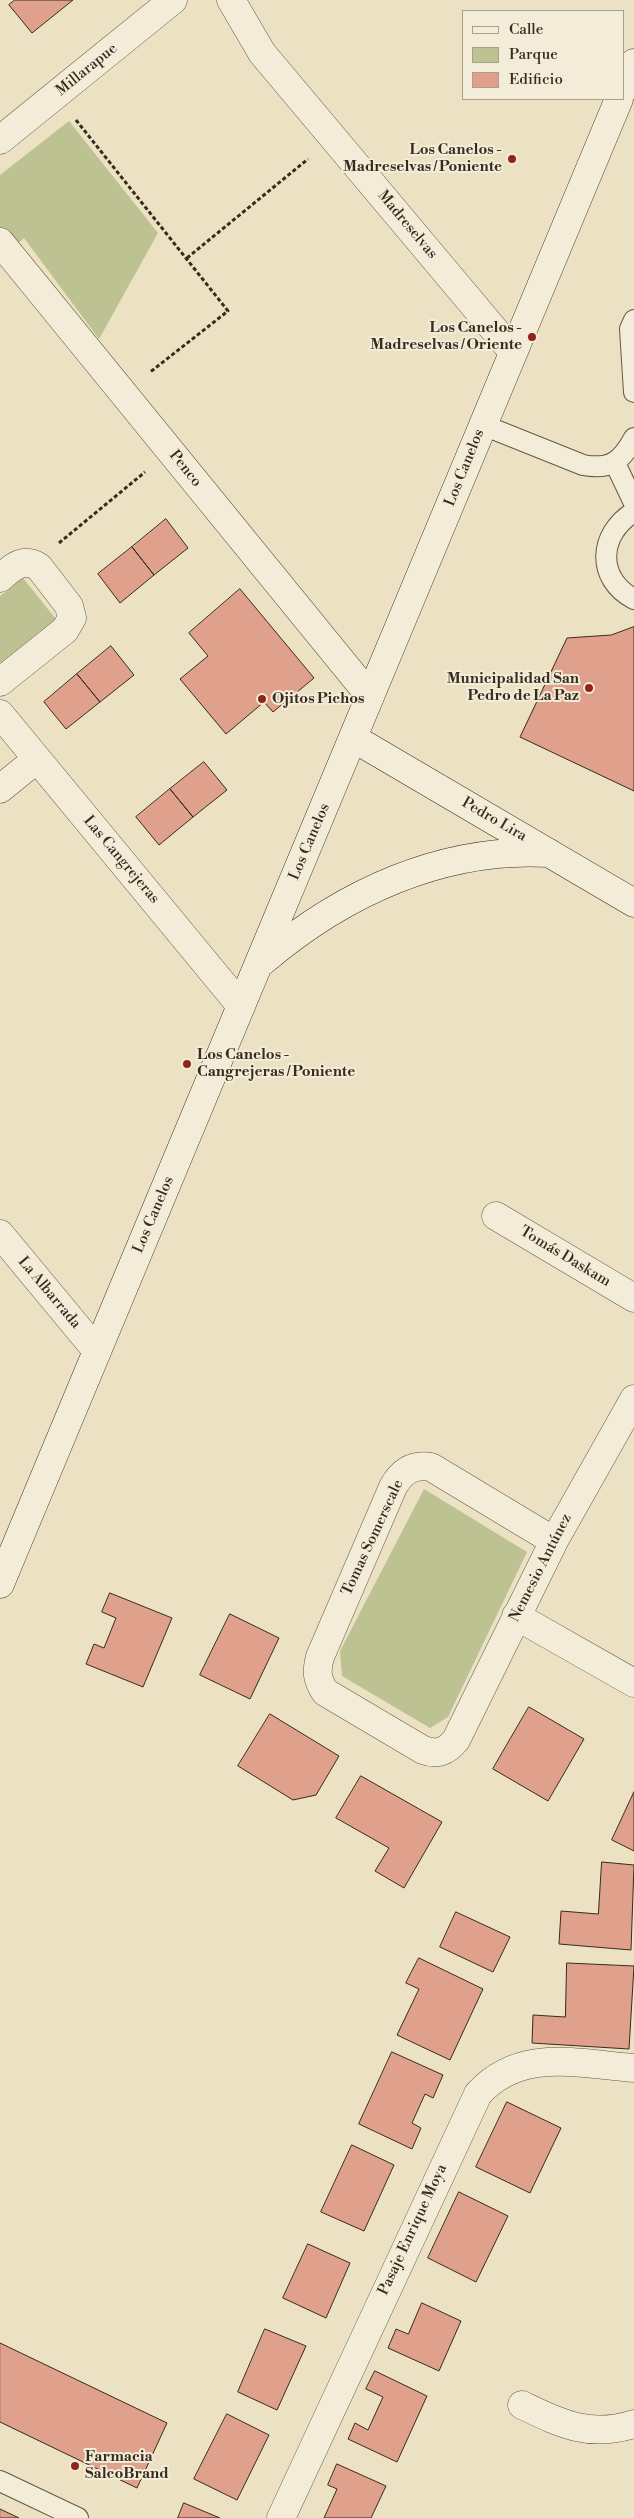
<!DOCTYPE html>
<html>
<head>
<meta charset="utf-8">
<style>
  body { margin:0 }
  #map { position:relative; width:634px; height:2518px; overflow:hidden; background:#ece2c3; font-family:"Libre Bodoni",serif }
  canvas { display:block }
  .legend { position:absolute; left:462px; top:10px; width:162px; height:90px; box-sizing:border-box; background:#f3ecd8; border:1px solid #a89f8c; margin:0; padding:6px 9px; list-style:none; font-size:15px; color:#372b1b }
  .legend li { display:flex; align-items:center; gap:10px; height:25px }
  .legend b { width:25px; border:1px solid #a89f8c }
</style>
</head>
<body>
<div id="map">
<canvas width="634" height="2518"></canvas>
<ul class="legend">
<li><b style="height:6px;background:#f3ecd8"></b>Calle</li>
<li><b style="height:14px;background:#bcc291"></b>Parque</li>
<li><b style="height:14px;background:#dfa08c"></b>Edificio</li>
</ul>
</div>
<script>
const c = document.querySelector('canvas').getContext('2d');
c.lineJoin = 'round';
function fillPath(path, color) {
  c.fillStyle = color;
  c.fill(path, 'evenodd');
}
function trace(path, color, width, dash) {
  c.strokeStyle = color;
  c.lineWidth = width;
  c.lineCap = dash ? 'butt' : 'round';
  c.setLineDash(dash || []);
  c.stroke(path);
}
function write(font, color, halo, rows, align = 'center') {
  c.font = font + ' "Libre Bodoni",serif';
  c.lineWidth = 4;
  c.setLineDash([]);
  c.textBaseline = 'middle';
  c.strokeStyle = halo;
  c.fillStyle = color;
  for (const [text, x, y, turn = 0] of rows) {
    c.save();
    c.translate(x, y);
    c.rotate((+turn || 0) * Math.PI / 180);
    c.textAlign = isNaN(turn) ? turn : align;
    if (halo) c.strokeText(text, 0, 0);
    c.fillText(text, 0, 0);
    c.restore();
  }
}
const green = new Path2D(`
  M69 121 158 233 99 339 24 238 0 260V175Z
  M23 578 59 623 4 667 0 662V596Z
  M424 1489 527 1552 448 1717 430 1728 342 1676 340 1651Z`);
const building = new Path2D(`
  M15 0H73L32 33 9 5Z
  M166 519 188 548 154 575 132 547Z
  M132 547 154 575 120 603 98 574Z
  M240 589 314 678 273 712 264 702 226 734 180 679 208 656 189 633Z
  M634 627V791L520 737 567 638 611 635Z
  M111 646 134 675 100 702 77 674Z
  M77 674 100 702 66 729 44 702Z
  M204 762 227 790 193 817 170 789Z
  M170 789 193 817 159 845 136 817Z
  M110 1593 172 1618 143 1687 86 1664 94 1644 104 1648 116 1618 102 1612Z
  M230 1614 279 1638 250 1699 200 1675Z
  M529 1707 584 1739 548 1801 493 1769Z
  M270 1714 339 1756 316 1795 293 1800 238 1766Z
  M361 1776 442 1822 404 1888 375 1871 389 1848 336 1818Z
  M634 1792V1851L612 1840Z
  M602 1862 634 1865 631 1950 559 1944 561 1911 598 1914Z
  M456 1912 510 1937 493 1972 440 1947Z
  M419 1958 483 1989 450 2060 397 2035 419 1989 406 1983Z
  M567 1963 634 1966 629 2049 532 2043 533 2015 565 2017Z
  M392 2052 443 2075 433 2098 425 2094 412 2123 421 2128 412 2149 359 2124Z
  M507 2102 561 2128 530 2193 476 2167Z
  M352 2145 394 2165 364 2231 321 2212Z
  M459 2192 508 2216 476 2282 428 2258Z
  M308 2244 350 2263 326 2318 283 2298Z
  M422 2303 461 2321 439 2371 388 2348 396 2329 408 2334Z
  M265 2329 306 2346 277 2410 238 2392Z
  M0 2343 167 2423 137 2488 0 2422Z
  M375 2371 427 2396 397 2462 348 2439 355 2423 368 2430 383 2397 366 2389Z
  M227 2414 269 2435 237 2500 194 2479Z
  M337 2464 386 2486 371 2518H324L337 2489 328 2485Z
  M184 2503 220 2518H178Z
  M0 2509 19 2518H0Z`);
const path = new Path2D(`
  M76 120 228 311 149 373
  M187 258 308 159
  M59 543 145 472`);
const lane = new Path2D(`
  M634 320 630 329 634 392
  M483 425 583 465C610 470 621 462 634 438
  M615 463 634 503
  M634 512C598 534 596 579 634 599
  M0 2481 78 2518`);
const street = new Path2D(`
  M231 0 262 53 513 352
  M0 140 173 0
  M0 242 370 696
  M0 578C13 567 23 557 39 567L69 606 72 618 65 630 0 682
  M0 714 241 1006
  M0 789 37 759
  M496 1216 634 1298
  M0 1234 97 1351
  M554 1541 431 1467C413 1464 402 1471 393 1487L320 1657C316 1672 317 1679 325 1692L423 1750C437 1755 446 1752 456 1740L554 1541 634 1399
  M516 1616 634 1683
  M522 2405C562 2424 589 2438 634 2424
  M281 2518 478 2094C520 2047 578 2064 634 2068`);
const secondary = new Path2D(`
  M623 90 634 63
  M353 738 634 903
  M263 961C343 893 442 847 549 853
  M0 1584 619 99`);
const markers = [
  [512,159,5,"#8f2418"],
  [532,337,5,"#8f2418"],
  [589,688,5,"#8f2418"],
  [262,699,5,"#8f2418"],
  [187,1064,5,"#8f2418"],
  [75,2466,5,"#8f2418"]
];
const streetNames = [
  ["Millarapue",87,70,-39],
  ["Madreselvas",407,225,50],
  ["Los Canelos",465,468,-68],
  ["Penco",185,469,51],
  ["Pedro Lira",494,820,30],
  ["Los Canelos",310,842,-67],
  ["Las Cangrejeras",121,860,50],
  ["Los Canelos",154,1215,-67],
  ["Tomás Daskam",565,1257,31],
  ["La Albarrada",49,1293,50],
  ["Tomas Somerscale",373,1538,-65],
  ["Nemesio Antúnez",541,1568,-63],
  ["Pasaje Enrique Moya",413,2230,-65]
];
const poiNames = [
  ["Los Canelos -",502,150],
  ["Madreselvas / Poniente",502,167],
  ["Los Canelos -",522,328],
  ["Madreselvas / Oriente",522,345],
  ["Municipalidad San",579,679],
  ["Pedro de La Paz",579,696],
  ["Ojitos Pichos",272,699,"left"],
  ["Los Canelos -",197,1055,"left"],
  ["Cangrejeras / Poniente",197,1072,"left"],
  ["Farmacia",85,2457,"left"],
  ["SalcoBrand",85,2474,"left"]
];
fillPath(green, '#bcc291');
fillPath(building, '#dfa08c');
trace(building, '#372b1b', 1);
trace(lane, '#645945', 22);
trace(street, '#645945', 29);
trace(secondary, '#372b1b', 29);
trace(path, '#372b1b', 3, [4, 2.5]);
trace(lane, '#f3ecd8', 20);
trace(street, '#f3ecd8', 28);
trace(secondary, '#f3ecd8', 28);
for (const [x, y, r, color] of markers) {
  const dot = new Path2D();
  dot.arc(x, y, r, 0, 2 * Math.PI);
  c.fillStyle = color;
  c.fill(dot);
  trace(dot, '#f3ecd8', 2);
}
write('15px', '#372b1b', '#f3ecd8', streetNames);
write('bold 15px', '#372b1b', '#f3ecd8', poiNames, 'right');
</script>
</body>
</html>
